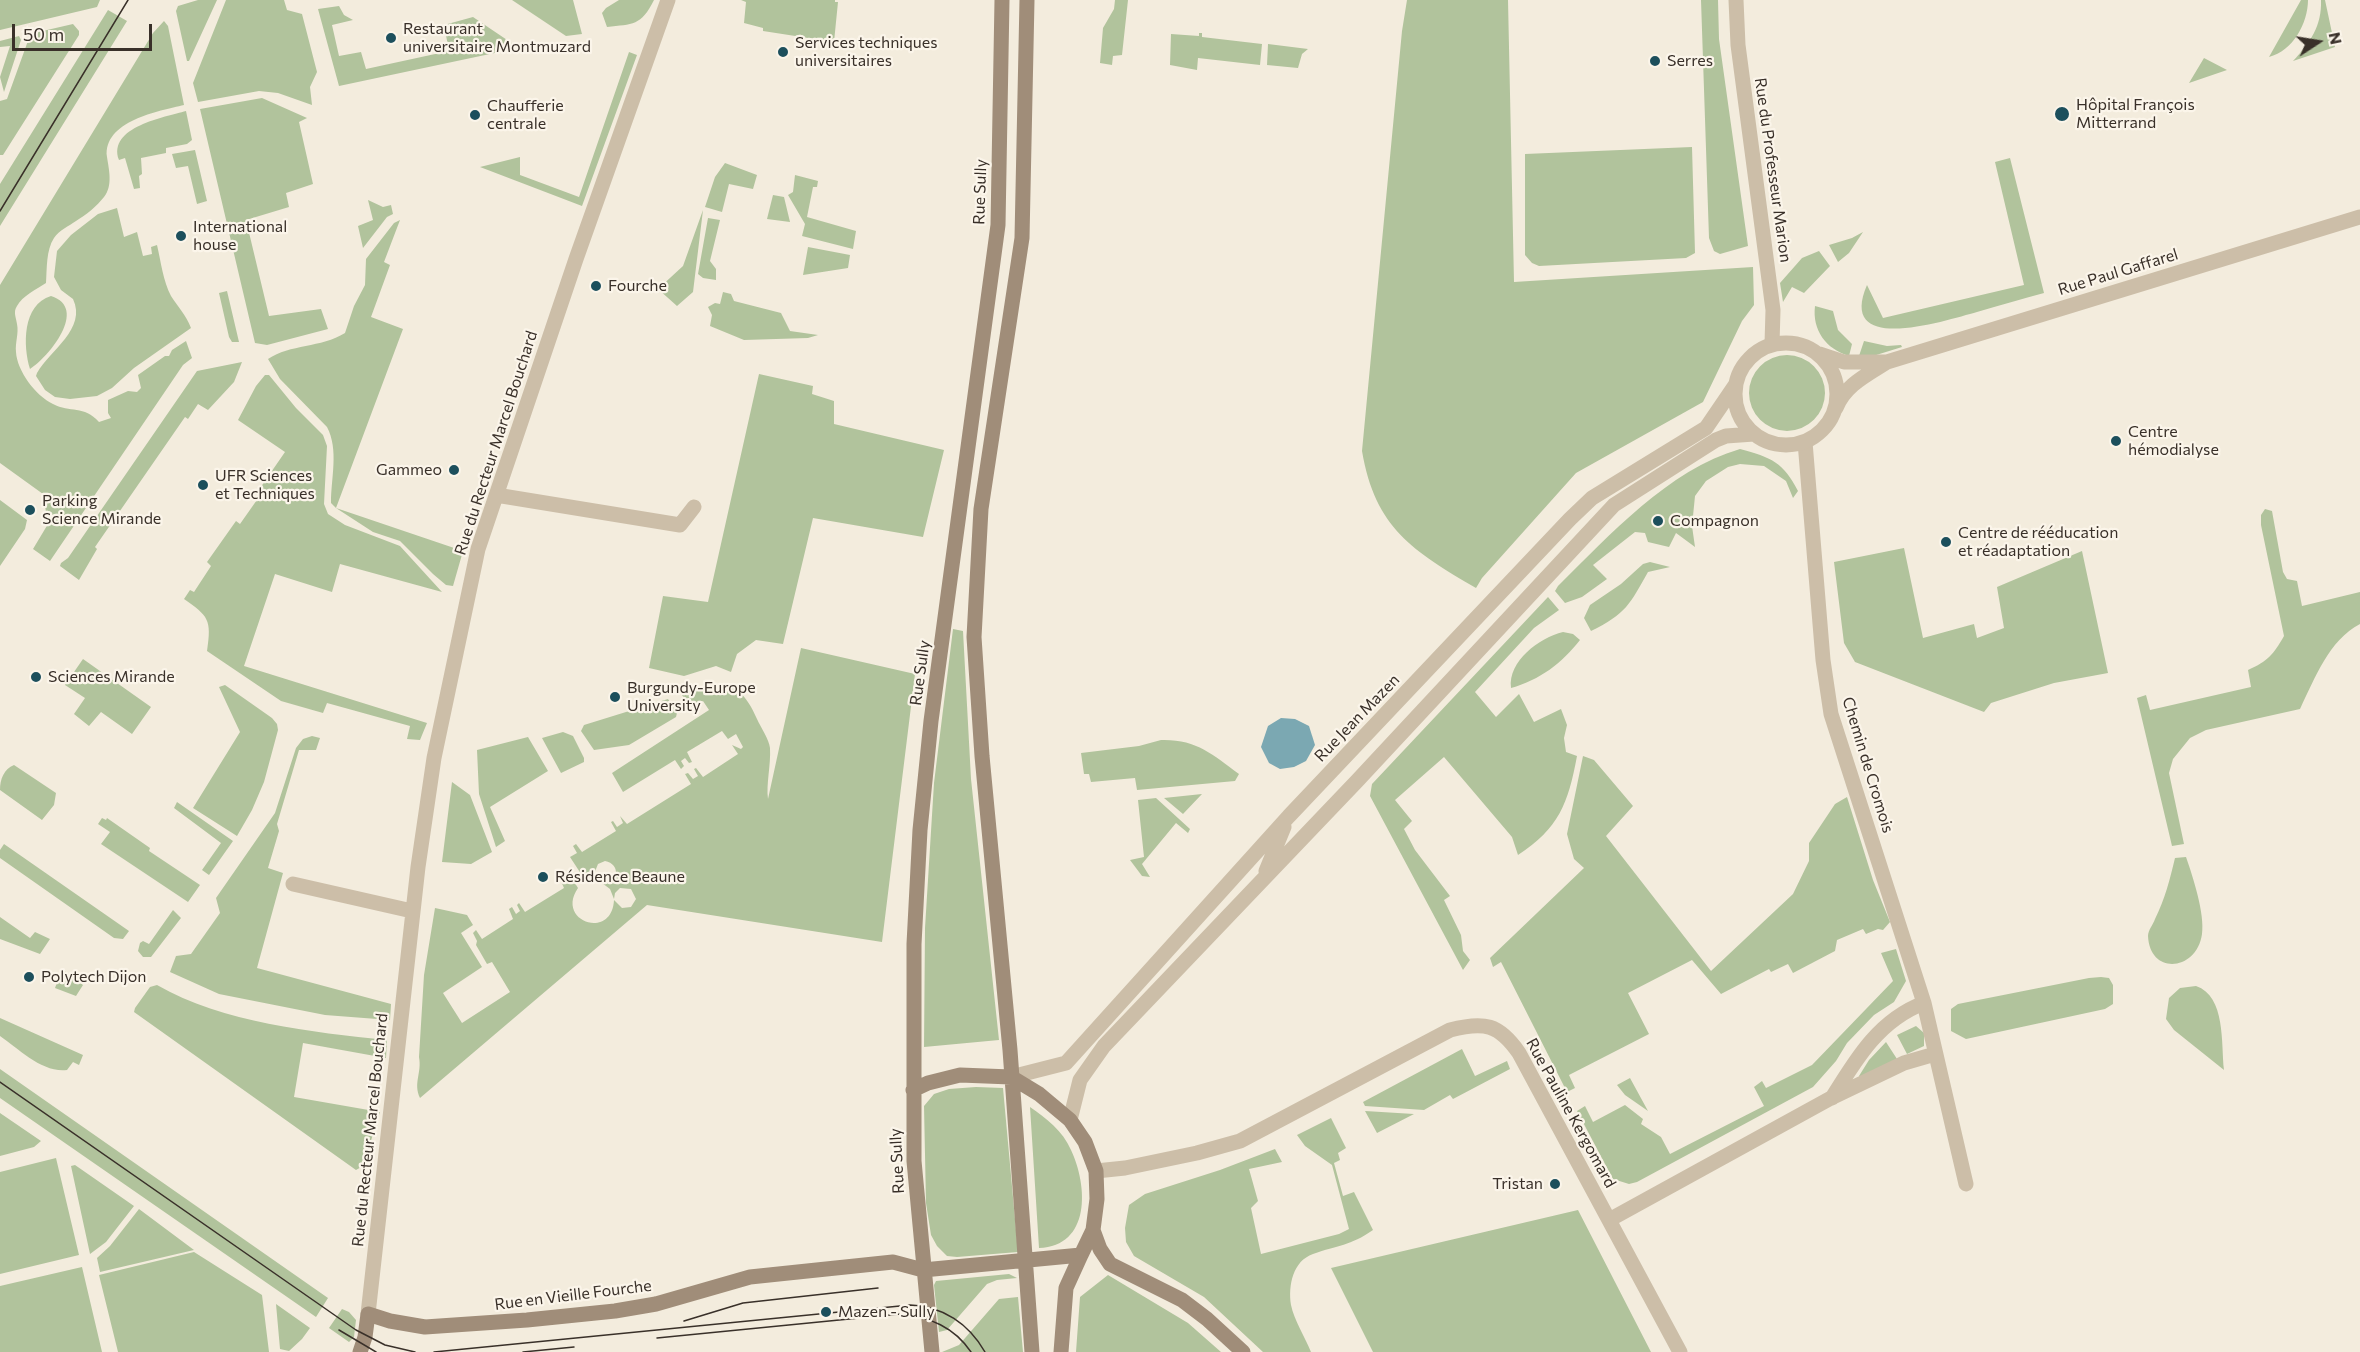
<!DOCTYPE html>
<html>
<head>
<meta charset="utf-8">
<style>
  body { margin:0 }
  #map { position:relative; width:2360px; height:1352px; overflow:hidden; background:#f3ecdd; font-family:Commissioner,sans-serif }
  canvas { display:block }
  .north { position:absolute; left:2288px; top:12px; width:60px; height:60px; -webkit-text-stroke:4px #fbf5ea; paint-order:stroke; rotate:78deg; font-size:16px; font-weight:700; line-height:24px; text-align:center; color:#393029 }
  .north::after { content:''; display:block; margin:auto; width:21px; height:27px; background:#393029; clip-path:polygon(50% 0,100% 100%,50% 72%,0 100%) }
  .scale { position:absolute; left:12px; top:24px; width:140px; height:27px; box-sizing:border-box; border:3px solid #393029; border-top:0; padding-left:8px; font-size:18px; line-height:21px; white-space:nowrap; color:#393029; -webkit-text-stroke:4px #fbf5ea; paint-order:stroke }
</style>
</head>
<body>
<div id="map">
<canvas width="2360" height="1352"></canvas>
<div class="north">N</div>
<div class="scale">50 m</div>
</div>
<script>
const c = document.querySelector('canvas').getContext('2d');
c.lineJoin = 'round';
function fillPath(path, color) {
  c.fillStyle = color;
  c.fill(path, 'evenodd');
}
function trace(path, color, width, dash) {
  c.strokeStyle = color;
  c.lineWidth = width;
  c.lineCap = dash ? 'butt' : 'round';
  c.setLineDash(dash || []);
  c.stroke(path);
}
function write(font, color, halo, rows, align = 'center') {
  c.font = font + ' Commissioner,sans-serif';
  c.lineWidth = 4.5;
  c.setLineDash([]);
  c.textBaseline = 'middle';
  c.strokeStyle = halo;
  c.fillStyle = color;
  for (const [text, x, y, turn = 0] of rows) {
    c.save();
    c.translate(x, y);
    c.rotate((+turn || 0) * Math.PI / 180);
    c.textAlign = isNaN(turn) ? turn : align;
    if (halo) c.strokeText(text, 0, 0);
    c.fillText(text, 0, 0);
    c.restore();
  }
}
const green = new Path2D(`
  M0 0H100L97 7 0 30Z
  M198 0H217L189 61H187L176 11 178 6Z
  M226 0H284L287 10 302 14 317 72 310 87 312 105 278 93 259 91 198 102 193 83Z
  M512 0H573L582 34 566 36Z
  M619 0H654C641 26 633 24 607 27L602 13 606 8Z
  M741 0H835V2H838L834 42 763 31V28L744 23 746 2Z
  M1115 0H1128L1122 55 1113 56 1112 65 1100 63 1103 28 1114 9Z
  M1407 0H1508L1514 282 1753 267 1754 305 1742 321 1703 402 1576 473 1482 578 1476 588C1413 551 1375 528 1362 451L1402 31Z
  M1701 0H1718L1719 39 1748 246 1720 254 1714 251 1709 238Z
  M2301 0H2308C2308 23 2293 51 2269 57Z
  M2321 0H2325L2335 47 2293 61C2310 43 2322 26 2321 0Z
  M339 6 344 15 353 20 332 25 339 56 361 52 366 69 449 51 444 25 473 17 516 46 504 51 339 86 318 9Z
  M108 10 127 21 0 226V184Z
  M164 21 168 26 184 105C159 111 103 121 107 157 109 170 113 186 104 197 97 206 86 215 76 221 69 226 59 230 54 238 46 250 47 269 46 283 37 289 22 296 17 306 13 312 16 317 17 324 19 333 15 343 16 352 17 371 36 396 53 404 70 413 84 405 99 422L111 418 108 413V400L128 391 137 392 141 388 138 375 165 356H169L172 350 186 341 192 358 183 365 50 561 33 549 48 524 43 494 0 463V285L153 33Z
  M73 24 79 31V35L3 155H0V101L7 99 29 38 34 33Z
  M1199 33H1202V37L1262 44 1260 65 1198 58 1197 70 1170 65 1171 34 1199 36Z
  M19 36 21 40 4 92 0 77 10 46 0 47V41Z
  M1268 44 1308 49 1302 54 1298 68 1267 65Z
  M629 52 637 55 582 206 480 167 520 157V175L579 197Z
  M2204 58 2227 70 2189 83Z
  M262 98 307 118 299 122 313 184 286 193 289 207 246 220 269 316 321 309 328 329 267 345 255 343 200 109Z
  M186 111 192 140 187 144 166 148V153L141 158 142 174 139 176 140 188 134 189 125 158 119 160C107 127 165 117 186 111Z
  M1692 147 1695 253 1686 258 1539 266 1532 263 1525 255V154Z
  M195 150 207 201 197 204 188 166 176 168 172 154Z
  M2010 158 2044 293C2022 299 2000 305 1977 312 1947 320 1836 357 1867 285L1883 318 2024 285 1995 162Z
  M725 163 757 175 753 189 729 184 722 212 705 207 715 177Z
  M795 175 818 181 817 187H813L807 217 856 231 853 249 802 236 805 224 788 195 793 192Z
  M773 195 784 197 790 222 767 219Z
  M368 200 383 207 391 205 393 214 387 217 363 248 358 226 373 220Z
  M117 208 124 237 137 232 143 256 152 254 151 247 157 245C161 262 163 281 171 296 178 307 186 315 191 328L134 368 112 388 97 396 70 399 55 397 45 390 36 376 37 373C50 350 87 329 73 299L61 290 54 277 57 251 71 235 98 214Z
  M703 210 693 292 677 306 658 289 683 266Z
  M708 218 720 220 710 261 716 269V280L703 278 698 274Z
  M400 220 384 262 390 265 371 317 403 329 336 508 463 551 453 586 446 585 433 574 400 541 373 532 336 508 331 503C331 478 339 450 327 427L280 379 268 359C290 344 321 348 345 333L354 306 365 285 366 259 394 223Z
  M1863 232 1849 253 1838 262 1829 245 1852 238Z
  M808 247 850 255 848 268 803 275Z
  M1819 251 1830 266 1804 293 1792 287 1783 302 1780 283 1802 258Z
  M227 291 239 342H232L229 337 219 293Z
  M723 292 731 294 734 301 781 313 790 331 818 335 808 338 744 340 710 326 712 315 708 307 715 303 720 304Z
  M51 296C89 308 49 357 30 369 23 346 22 305 51 296Z
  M1815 306 1833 311 1838 330 1852 344 1849 356C1826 349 1812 330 1815 306Z
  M1864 341 1887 346 1901 345 1902 347 1873 356H1859Z
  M1749 393a38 38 0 1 1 76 0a38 38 0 1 1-76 0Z
  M242 362 234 382 208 410 198 404 188 419 185 417 95 547 97 549 79 580 60 566 61 563 68 558 197 371Z
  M759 374 813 386 812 394 834 401V424L944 450 923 537 813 518 783 644 756 640 737 654 731 672 716 666 684 676 649 668 663 596 708 602Z
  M265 375H269L296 408 323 435 327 446 324 504 328 514 345 525 400 546 442 592 340 564 332 592 275 574 244 666 427 723 420 740 407 739 410 726 327 703 323 713 281 701 207 651C212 619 208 616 184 599L190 590 194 592 211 566 207 562 236 521 240 524 259 497 256 494 285 452 238 420 256 386Z
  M1740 449C1771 457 1784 463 1798 491L1793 498 1786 481 1764 466 1740 464 1728 467 1706 481 1695 496 1692 526 1695 547 1676 533 1669 547 1648 542 1645 533 1635 532 1593 565 1607 579 1582 597 1565 603 1555 591 1558 586C1610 535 1668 470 1740 449Z
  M0 500 27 520 25 529 0 566Z
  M2265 509 2272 511 2283 572 2287 579 2297 581 2302 606 2360 592V624C2329 640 2315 678 2300 709L2206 730 2190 738 2173 759 2169 773 2184 844 2172 846 2137 698 2146 695 2150 710 2251 687 2248 670C2268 661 2273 655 2284 636L2261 525V515Z
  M1904 548 1923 638 1974 624 1977 638 2004 628 1997 587 2082 551 2108 673 2054 683 1991 703 1984 712 1855 662 1844 643 1834 562Z
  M1650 562 1670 567 1648 572C1630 604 1626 614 1591 631L1584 618 1590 605 1621 584 1643 564Z
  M1548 597 1559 610 1534 628 1475 692 1496 717 1519 694 1534 722 1561 709 1567 725 1564 738 1566 752 1577 756C1568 804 1559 828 1518 855L1512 837 1444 757 1395 800 1412 821 1404 829 1415 850 1450 896 1444 900 1461 935 1463 951 1470 960 1463 970 1370 796 1372 784Z
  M953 629 963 631 971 779 999 1040 924 1047 925 928 934 783Z
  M1563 632 1573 634 1580 640C1562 663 1540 680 1511 688 1508 661 1539 638 1563 632Z
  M801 648 915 674 882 942 647 905 420 1098C413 1083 422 1073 419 1057L424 975 435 908 467 915 473 925 461 933 482 967 443 993 462 1023 510 992 492 962 487 964 476 945 477 941 473 933 476 930 482 939 513 919 509 909 512 907 516 914 520 911 517 905 519 903 525 912 564 888 559 877 562 876 566 882 569 879 566 874 568 872 578 888C555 921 612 941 614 900L622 908 631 907 636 899 631 889 620 888 615 893 614 899 610 889 602 883C619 883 621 864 605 861L598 864 594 874 600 882 587 883 570 857 577 853 573 846 576 844 582 852 616 831 611 822 613 821 617 827 623 823 620 816 627 824 691 784 685 774 688 773 693 779 698 776 694 769 696 768 703 777 738 754 732 745 741 749 743 747 736 734 728 739 722 731 687 752 692 762 689 763 685 758 681 761 684 766 681 769 675 760 623 792 612 773 709 710 703 701 690 707 682 695C720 684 738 675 757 719 761 728 769 739 770 748 771 765 766 784 768 799Z
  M83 659 151 707 132 734 101 712 89 726 74 714 85 698 65 685Z
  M225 685 272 718 277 724 278 730 264 782 252 810 237 836 193 808 240 732 219 687Z
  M668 699 677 713 676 717 629 745 594 750 581 731 584 725Z
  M563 732 573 736 584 758V762L561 773 542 738Z
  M312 736 320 738 316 750H299L277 824 279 831 268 868 283 873 257 968 391 1004 390 1020 325 1015 219 994 170 972 176 956 191 954 220 913 216 898 275 813 296 748 303 739Z
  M528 737 548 771 490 807 505 841 496 847 479 794 477 750Z
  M1161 740C1196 739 1212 754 1239 774L1235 781 1137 790 1135 778 1091 782 1089 774H1084L1081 753 1139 746Z
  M1583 756 1594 760 1633 806 1606 836 1711 971 1793 894 1809 861V843L1835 804 1847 797 1873 880 1890 922 1883 930 1878 929 1866 934 1863 929 1837 940 1835 951 1793 973 1788 964 1771 972 1769 969 1721 994 1692 960 1628 993 1649 1034 1569 1075 1575 1088 1567 1092 1501 962 1493 967 1490 958 1584 868 1574 859 1567 834Z
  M14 765 56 793 54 805 42 820 0 790C0 779 4 769 14 765Z
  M452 782 470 795 492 852 471 864 442 862Z
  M1202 794 1183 814 1164 798Z
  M1156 798 1190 829 1188 833 1176 823 1142 864 1150 877 1142 876 1130 860 1144 857 1138 800Z
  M177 802 233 841 209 875 202 870 221 843 174 808Z
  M102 818 106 820 107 818 150 848 149 851 200 885 188 902 101 844 110 832 98 824Z
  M4 844 129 931 123 939 114 938 0 858V850Z
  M2186 857C2193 877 2205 914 2202 934 2197 971 2150 976 2148 936 2148 930 2153 925 2155 919 2165 899 2170 879 2175 858Z
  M173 910 181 918 151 957H143L138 951 140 943 143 941 149 944Z
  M0 917 30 938 35 932 50 939 40 954 0 939Z
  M1896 949 1906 981 1894 1002 1874 1015 1847 1043 1836 1061 1813 1087 1637 1182 1629 1184 1613 1179 1577 1111 1585 1106 1593 1122 1625 1105 1643 1119 1641 1124 1661 1137 1670 1154 1764 1106 1754 1087 1762 1081 1766 1088 1812 1065 1893 981 1881 953Z
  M62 969 83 985 76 996 55 988Z
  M2101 977 2109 978 2113 985V1004L2105 1009 1966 1039 1951 1031V1009L1958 1004 2089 978Z
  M157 985C223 1023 312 1032 387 1040L386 1058 303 1043 294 1097 380 1112 363 1166 356 1170 134 1012 135 1008 150 987Z
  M2196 986C2226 996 2221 1044 2224 1070L2174 1030 2166 1019 2169 998 2180 988Z
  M0 1018 83 1055 79 1065 73 1062 67 1070C42 1073 19 1049 0 1036Z
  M1916 1026 1924 1033V1046L1907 1054 1897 1035Z
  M1886 1042 1897 1059 1861 1078 1859 1076 1869 1060Z
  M1462 1049 1475 1076 1507 1061 1510 1069 1453 1099 1450 1095 1424 1110 1365 1106 1363 1102Z
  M0 1069 328 1298 316 1317 0 1098Z
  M1630 1078 1648 1111 1625 1095 1617 1085Z
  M976 1087 1003 1088 1018 1252 957 1257 947 1256 937 1246 931 1235 926 1203 924 1106 934 1094 949 1089Z
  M1030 1107C1046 1118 1063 1131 1071 1150 1088 1186 1091 1246 1039 1248Z
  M1365 1111 1414 1114 1377 1133Z
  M0 1113 41 1141 34 1147 0 1156Z
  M1331 1118 1346 1148 1338 1153 1340 1160 1334 1163 1343 1196 1354 1192 1373 1230C1350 1246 1338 1245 1313 1254 1293 1261 1288 1285 1291 1305 1294 1320 1305 1337 1311 1352H1263L1204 1297 1134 1256 1126 1242 1125 1228 1129 1205 1145 1194 1220 1170 1275 1149 1282 1162 1249 1169 1258 1201 1251 1208 1261 1254 1339 1234 1349 1229 1332 1165 1305 1146 1297 1135Z
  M56 1158 79 1255 0 1274V1172Z
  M75 1165 134 1206 106 1242 90 1254 71 1166Z
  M139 1209 194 1250 100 1272 97 1258 110 1246Z
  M1578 1210 1651 1352H1373L1331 1268Z
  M194 1252 262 1295 269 1352H118L99 1275Z
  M82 1267 102 1352H0V1286Z
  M1009 1274 1017 1278 997 1280 987 1284 947 1330 939 1332 934 1285 936 1281Z
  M1108 1275 1188 1323 1221 1352H1076L1080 1297Z
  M1018 1297 1023 1352H942L959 1345 999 1299Z
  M276 1304 310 1328 302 1339 289 1351 280 1349Z
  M342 1309 349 1312 356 1320 354 1337 349 1342 329 1328Z`);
const water = new Path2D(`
  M1281 718 1295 719 1309 726 1315 745 1306 761 1294 767 1280 769 1269 763 1261 747 1268 726Z`);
const minor = new Path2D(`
  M1736 0 1738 45 1773 310 1772 344
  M1805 442 1823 660 1831 714 1924 1003 1966 1184
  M496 495 680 525 694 507
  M293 884 412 911
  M1832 1098C1856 1059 1879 1020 1924 1003
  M1096 1171 1125 1168 1197 1153 1240 1141 1450 1030C1484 1021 1499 1024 1519 1053L1680 1352
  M1609 1220 1831 1098 1904 1063 1935 1054
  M368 1314 418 867 434 758 478 549 576 259 668 0`);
const tertiary = new Path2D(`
  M1735 394a51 51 0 1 1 102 0a51 51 0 1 1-102 0Z
  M1820 354 1844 362H1887
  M1836 408C1845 385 1867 375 1887 362L2360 217
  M1266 871 1284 827
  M1011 1077 1066 1063 1289 816 1570 519 1592 498 1706 428 1736 384
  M1070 1120 1080 1080 1104 1046 1357 781 1614 505 1716 440 1726 436 1754 434`);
const secondary = new Path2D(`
  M1027 0 1022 238 981 509 974 637 982 756 1010 1050 1032 1352
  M1093 1230 1100 1249 1110 1264 1182 1300 1207 1319 1243 1352
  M360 1352 365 1337 368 1314 390 1321 425 1327 527 1320 615 1311 656 1304 750 1277 893 1262 923 1270 1081 1255 1093 1230 1097 1199 1096 1171 1085 1142 1070 1120 1039 1094 1011 1077 960 1075 928 1083 913 1090
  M932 1352 914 1161V944L920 830 931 721 998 225 1002 0
  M1061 1352 1066 1288 1081 1255`);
const tram = new Path2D(`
  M0 211 128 0
  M0 1082 356 1330 385 1345 415 1352
  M684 1321 743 1303 878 1288
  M339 1330 376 1352
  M657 1338 900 1314C930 1317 954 1327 971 1352
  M434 1352 910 1305C943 1306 969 1324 985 1352
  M523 1352 574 1347`);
const markers = [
  [391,38,6,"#1c4f5c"],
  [783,52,6,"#1c4f5c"],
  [1655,61,6,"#1c4f5c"],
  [2062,114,8,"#1c4f5c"],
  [475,115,6,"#1c4f5c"],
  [181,236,6,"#1c4f5c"],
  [596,286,6,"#1c4f5c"],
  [2116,441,6,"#1c4f5c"],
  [454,470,6,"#1c4f5c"],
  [203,485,6,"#1c4f5c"],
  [30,510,6,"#1c4f5c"],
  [1658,521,6,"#1c4f5c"],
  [1946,542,6,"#1c4f5c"],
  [36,677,6,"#1c4f5c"],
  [615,697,6,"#1c4f5c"],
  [543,877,6,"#1c4f5c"],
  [29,977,6,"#1c4f5c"],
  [1555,1184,6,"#1c4f5c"],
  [826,1312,6,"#1c4f5c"]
];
const poiNames = [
  ["Restaurant",403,29],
  ["universitaire Montmuzard",403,47],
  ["Services techniques",795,43],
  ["universitaires",795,61],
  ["Serres",1667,61],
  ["Hôpital François",2076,105],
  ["Mitterrand",2076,123],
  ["Chaufferie",487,106],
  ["centrale",487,124],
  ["International",193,227],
  ["house",193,245],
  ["Fourche",608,286],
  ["Centre",2128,432],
  ["hémodialyse",2128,450],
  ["Gammeo",442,470,"right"],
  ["UFR Sciences",215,476],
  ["et Techniques",215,494],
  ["Parking",42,501],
  ["Science Mirande",42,519],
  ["Compagnon",1670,521],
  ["Centre de rééducation",1958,533],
  ["et réadaptation",1958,551],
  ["Sciences Mirande",48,677],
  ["Burgundy-Europe",627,688],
  ["University",627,706],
  ["Résidence Beaune",555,877],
  ["Polytech Dijon",41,977],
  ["Tristan",1543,1184,"right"],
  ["Mazen - Sully",838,1312]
];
const streetNames = [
  ["Rue du Professeur Marion",1773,170,82],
  ["Rue Sully",980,192,-88],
  ["Rue Paul Gaffarel",2118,272,-17],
  ["Rue du Recteur Marcel Bouchard",496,443,-72],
  ["Rue Sully",920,673,-82],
  ["Rue Jean Mazen",1357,718,-46],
  ["Chemin de Cromois",1868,765,73],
  ["Rue Pauline Kergomard",1571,1113,61],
  ["Rue du Recteur Marcel Bouchard",370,1130,-84],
  ["Rue Sully",897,1161,-93],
  ["Rue en Vieille Fourche",573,1295,-7]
];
fillPath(green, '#b1c39c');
fillPath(water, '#7ba8b2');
trace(minor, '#ccbea8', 15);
trace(tertiary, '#ccbea8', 15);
trace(secondary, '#a08d79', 15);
trace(tram, '#393029', 1.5);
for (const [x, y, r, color] of markers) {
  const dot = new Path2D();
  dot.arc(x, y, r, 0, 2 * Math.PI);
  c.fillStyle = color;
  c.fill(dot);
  trace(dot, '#fbf5ea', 2);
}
write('16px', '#393029', '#fbf5ea', poiNames, 'left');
write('16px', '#393029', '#fbf5ea', streetNames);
</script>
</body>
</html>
